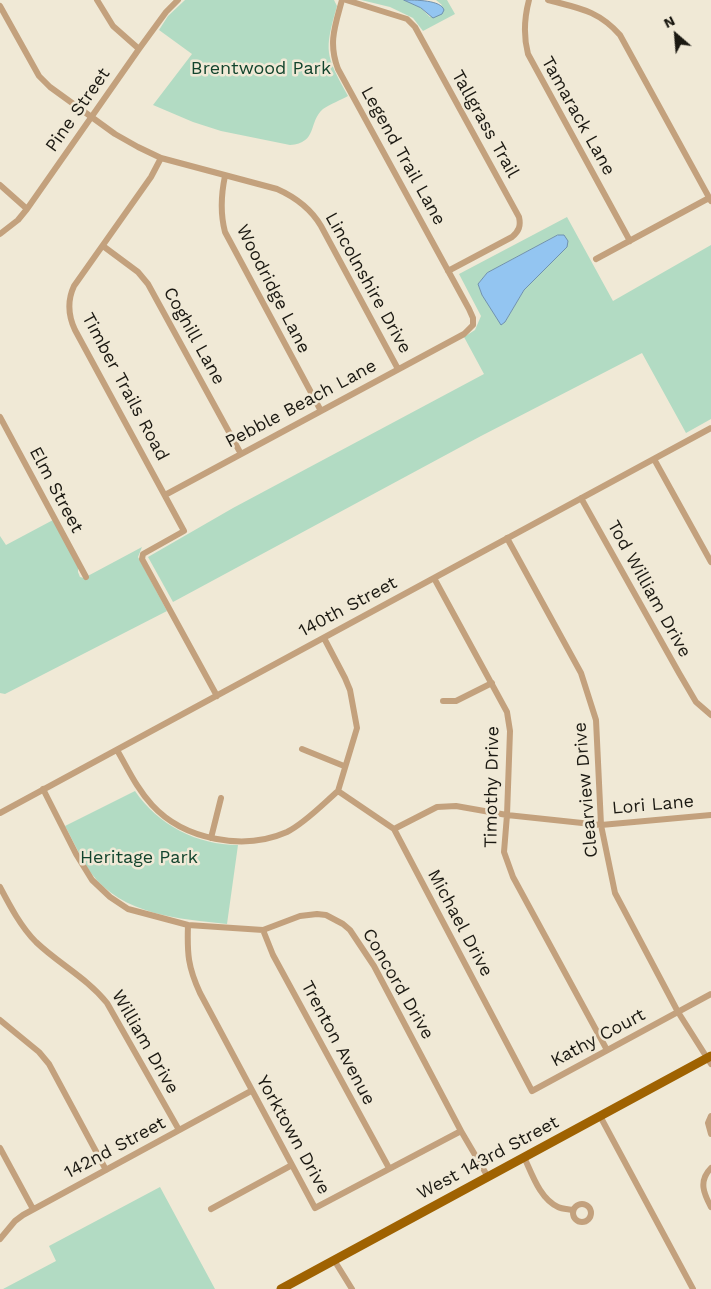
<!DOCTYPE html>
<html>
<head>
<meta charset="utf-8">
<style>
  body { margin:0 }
  #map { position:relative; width:711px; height:1289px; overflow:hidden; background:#f0e9d6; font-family:"Work Sans",sans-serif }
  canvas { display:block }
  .north { position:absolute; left:651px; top:10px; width:50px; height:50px; -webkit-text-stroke:4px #f0e9d6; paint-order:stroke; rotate:333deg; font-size:14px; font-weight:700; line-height:20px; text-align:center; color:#1b1912 }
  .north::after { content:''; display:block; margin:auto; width:18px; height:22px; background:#1b1912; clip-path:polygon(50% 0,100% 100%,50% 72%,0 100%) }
</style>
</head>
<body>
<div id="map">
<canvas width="711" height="1289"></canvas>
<div class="north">N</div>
</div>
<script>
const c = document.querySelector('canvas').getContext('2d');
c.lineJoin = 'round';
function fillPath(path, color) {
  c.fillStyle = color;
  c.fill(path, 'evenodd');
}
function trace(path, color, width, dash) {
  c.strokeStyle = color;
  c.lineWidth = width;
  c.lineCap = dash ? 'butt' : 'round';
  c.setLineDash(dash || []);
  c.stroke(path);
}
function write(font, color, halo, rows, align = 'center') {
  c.font = font + ' "Work Sans",sans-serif';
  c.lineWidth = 5;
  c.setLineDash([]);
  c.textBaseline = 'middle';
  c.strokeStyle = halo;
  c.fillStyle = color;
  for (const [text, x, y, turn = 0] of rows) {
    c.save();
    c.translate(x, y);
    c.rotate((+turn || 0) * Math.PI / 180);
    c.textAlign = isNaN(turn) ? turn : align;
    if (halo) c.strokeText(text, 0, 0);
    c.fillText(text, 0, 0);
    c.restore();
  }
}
const green = new Path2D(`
  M185 0H334L337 6C324 52 325 54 348 96 341 100 330 104 323 109 308 122 318 143 290 145L221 131 193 122 153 105 192 54 159 30 168 16Z
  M361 0H404L421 8 430 17 442 5 436 0H447L455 14 423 31 413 18 390 7Z
  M567 217 613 301 711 245V419L686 433 642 353 481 436 173 602 148 557 233 508 484 374 464 337 475 330 481 316 459 274ZM558 235 566 247 524 290 505 322 501 324 482 295 478 284 487 273Z
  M53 520 78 567V572L80 577 84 578 142 547 138 557 167 611 5 694 0 693V536L6 545Z
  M135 791C158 825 197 845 238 845L227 924C180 919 122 915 91 873 81 859 74 842 65 826Z
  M160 1187 215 1289H3L56 1261 49 1246Z`);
const water = new Path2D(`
  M404 0C416 0 441 0 444 10L442 14 433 18 421 8Z
  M558 235H564L568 241 567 247 524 290 505 322 501 325 482 295 478 284 487 273Z`);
const minor = new Path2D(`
  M97 0 113 26 139 49
  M346 0 407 19 415 27 519 217C521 226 519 231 512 237L448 271
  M529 0C524 19 523 35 528 54L630 241
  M548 0C578 8 598 10 620 35L711 201
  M0 6 39 76 50 87 115 134 138 147 161 158 277 189C295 197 311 209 321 226L398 369
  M161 158 151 177 74 286C67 301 68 315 75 330L184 531 143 554 142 559 217 696
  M225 176C221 195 220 213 225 232L321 411
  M0 185 27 209
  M0 234 18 220 27 209 139 49 166 12 178 0
  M103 246 138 272 148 284 241 454
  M596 259 709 198
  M0 417 86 577
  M654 459 711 562
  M165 495 464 334 473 325V318L469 309 338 69C328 43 335 26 342 0
  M581 498 679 673 696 702 711 715
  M507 538 581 673 596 720 601 825 615 893 678 1012 711 1064
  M434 578 507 712 510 731 507 815 504 852 513 877 607 1050
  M324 638 345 678 350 690 357 728 338 791
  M443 701H456L492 683
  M302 749 344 766
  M117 750C128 769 137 789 152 805 184 840 244 851 287 832 305 823 323 804 338 791
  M43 789 76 854 92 880 110 897 128 909 188 925 263 930 300 916 317 914 326 915 343 924 350 930 374 966 461 1131 488 1177
  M338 791 394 829 532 1091 711 994
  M0 813 711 428
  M394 829 437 807 456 806 507 815 601 825 711 815
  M211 838 221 798
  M0 887C10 906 21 927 36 942 59 964 87 978 107 1003L179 1130
  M188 925C187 954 188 967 200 993L315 1208 461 1131
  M263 930 273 955 389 1168
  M0 1020 39 1052 49 1064 106 1170
  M600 1116 693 1289
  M711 1116 708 1123 711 1134
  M0 1148 33 1209
  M524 1157C532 1174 540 1199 558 1207 562 1209 568 1209 573 1210
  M711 1168C698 1181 704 1194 711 1207
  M573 1213a9 9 0 1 1 18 0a9 9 0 1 1-18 0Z
  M211 1209 292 1165
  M0 1239 15 1221 23 1215 251 1091
  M334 1260 352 1289`);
const major = new Path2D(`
  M281 1289 711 1056`);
const parkNames = [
  ["Brentwood Park",261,69],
  ["Heritage Park",139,858]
];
const streetNames = [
  ["Pine Street",78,110,-55],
  ["Tamarack Lane",578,116,61],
  ["Tallgrass Trail",485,124,61],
  ["Legend Trail Lane",403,156,61],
  ["Lincolnshire Drive",368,283,61],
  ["Woodridge Lane",273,289,63],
  ["Coghill Lane",194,336,61],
  ["Timber Trails Road",125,387,62],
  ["Pebble Beach Lane",301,404,-28],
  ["Elm Street",56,490,62],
  ["Tod William Drive",649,589,61],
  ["140th Street",348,607,-28],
  ["Timothy Drive",492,787,-89],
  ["Clearview Drive",586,790,-95],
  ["Lori Lane",653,805,-5],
  ["Michael Drive",460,923,62],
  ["Concord Drive",398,984,60],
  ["Kathy Court",598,1038,-28],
  ["William Drive",145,1042,60],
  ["Trenton Avenue",338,1043,62],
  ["Yorktown Drive",293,1135,61],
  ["142nd Street",115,1148,-28],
  ["West 143rd Street",488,1158,-28]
];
fillPath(green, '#b2dbc3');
fillPath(water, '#93c5f1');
trace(water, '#6f91ae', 1);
trace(minor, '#c3a17d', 6);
trace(major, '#9f6201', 9);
write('18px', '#12442d', '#f0e9d6', parkNames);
write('18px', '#1b1912', '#f0e9d6', streetNames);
</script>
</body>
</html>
